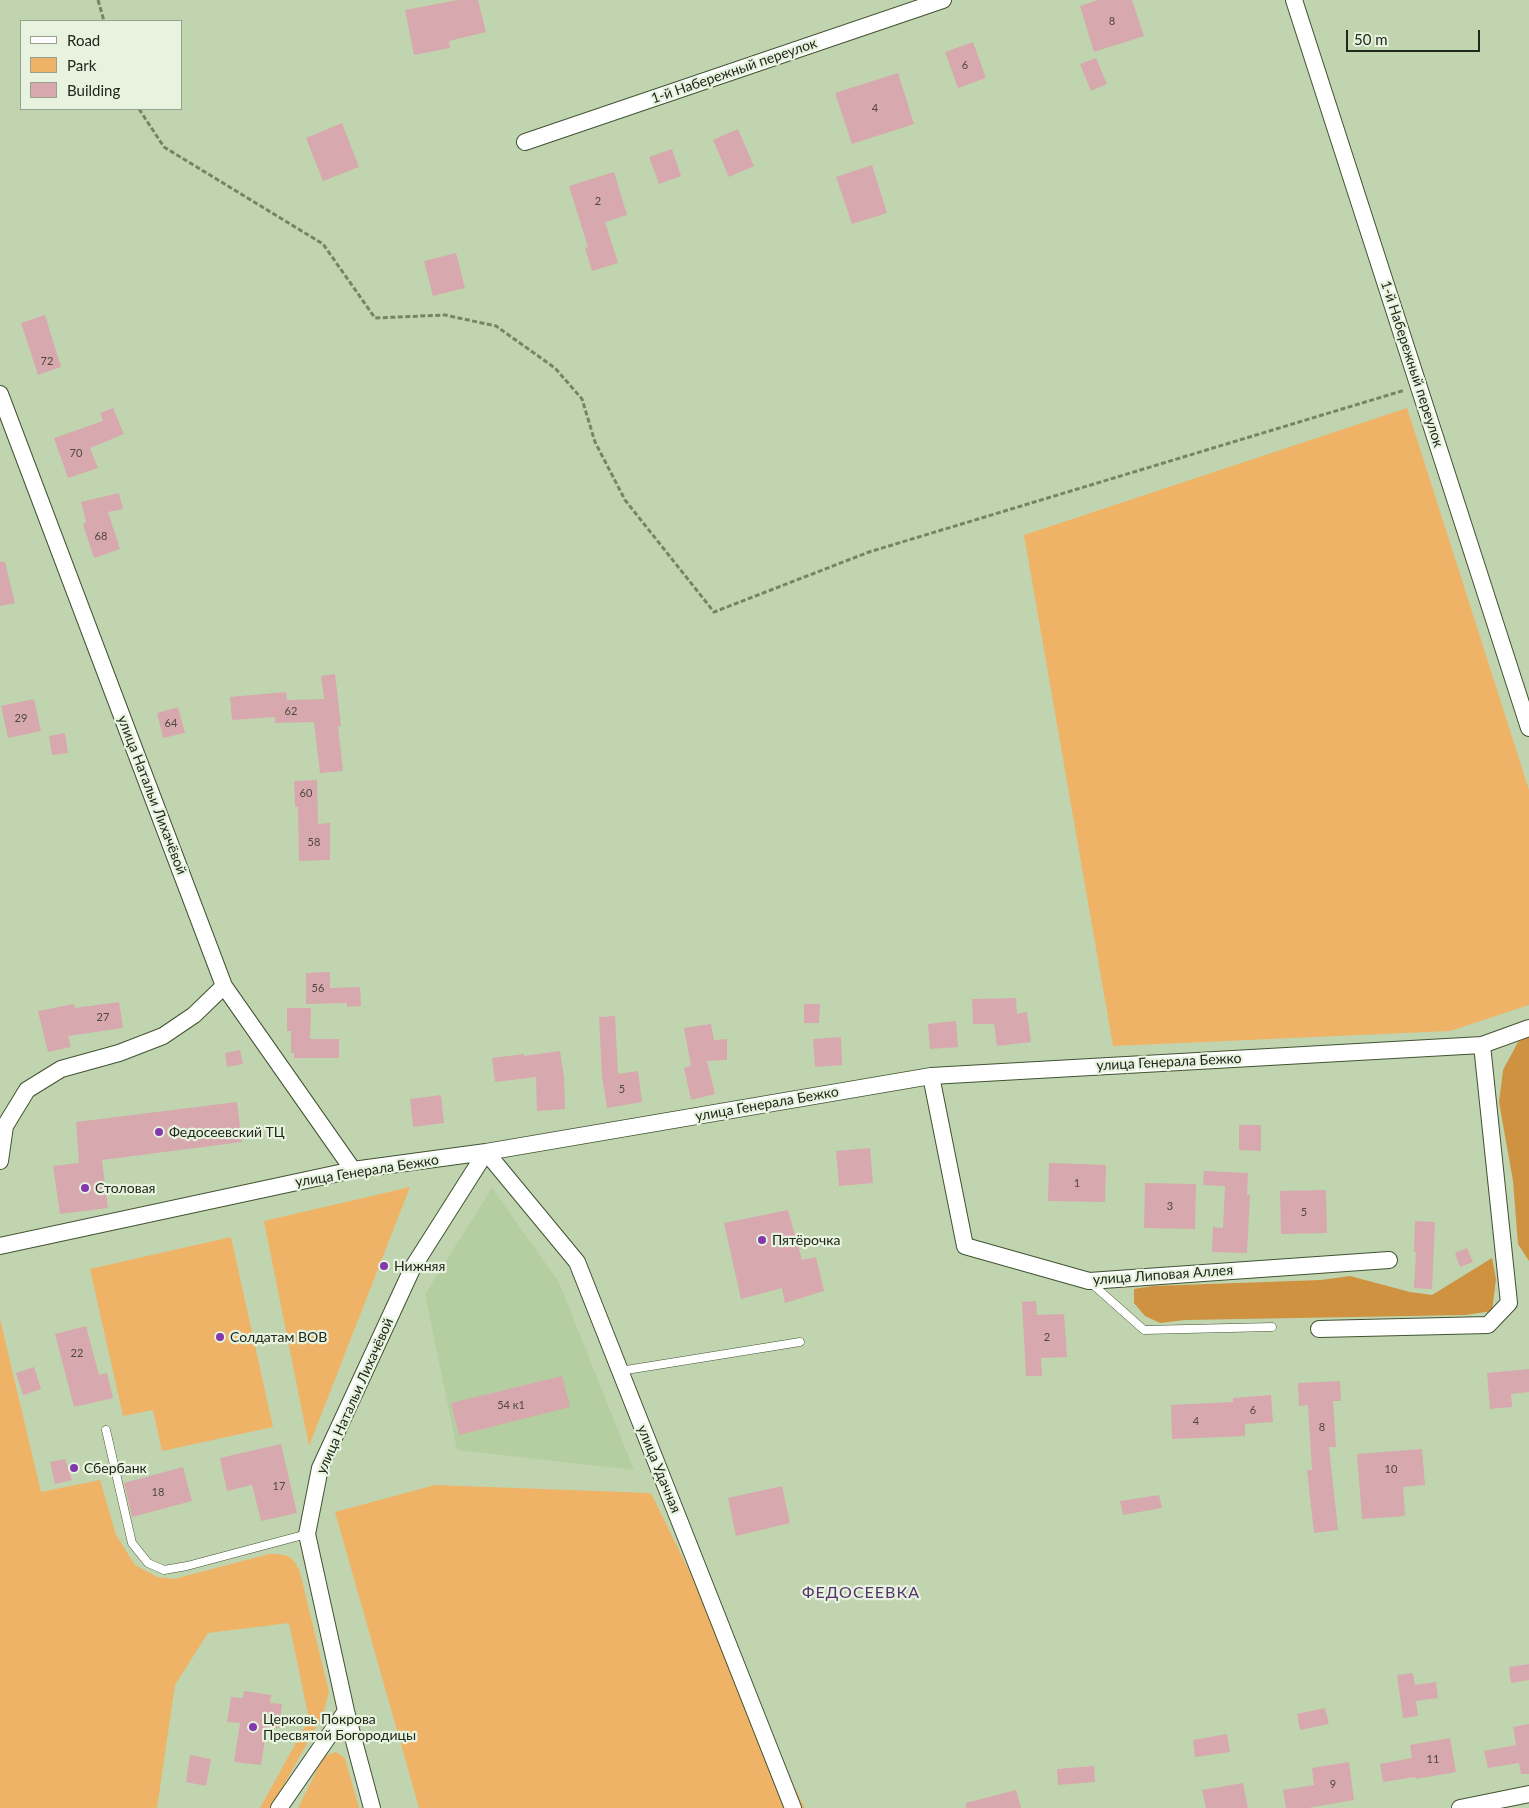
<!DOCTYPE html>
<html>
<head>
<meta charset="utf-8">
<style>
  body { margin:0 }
  #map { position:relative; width:1529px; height:1808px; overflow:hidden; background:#c0d5af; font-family:Lato,sans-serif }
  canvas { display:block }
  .legend { position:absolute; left:20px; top:20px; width:162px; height:90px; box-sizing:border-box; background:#e7f2df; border:1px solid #98a190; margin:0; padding:6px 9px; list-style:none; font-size:15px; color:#21281a }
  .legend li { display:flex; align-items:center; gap:10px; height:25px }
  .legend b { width:25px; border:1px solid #98a190 }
  .scale { position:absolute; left:1346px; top:30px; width:134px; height:22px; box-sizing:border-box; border:2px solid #21281a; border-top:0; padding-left:6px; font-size:15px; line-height:18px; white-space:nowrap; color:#21281a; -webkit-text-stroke:4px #e7f2df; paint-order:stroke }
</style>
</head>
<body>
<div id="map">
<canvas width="1529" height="1808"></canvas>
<ul class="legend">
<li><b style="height:6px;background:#fff"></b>Road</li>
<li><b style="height:14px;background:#efb367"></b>Park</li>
<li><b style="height:14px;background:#d7a8ad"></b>Building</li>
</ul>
<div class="scale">50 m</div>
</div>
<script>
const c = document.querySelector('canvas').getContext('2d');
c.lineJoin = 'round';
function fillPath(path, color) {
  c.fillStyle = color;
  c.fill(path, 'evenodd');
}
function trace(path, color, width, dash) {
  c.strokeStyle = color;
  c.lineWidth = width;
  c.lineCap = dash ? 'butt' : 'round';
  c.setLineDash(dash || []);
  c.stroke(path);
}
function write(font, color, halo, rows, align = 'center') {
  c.font = font + ' Lato,sans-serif';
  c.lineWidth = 4.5;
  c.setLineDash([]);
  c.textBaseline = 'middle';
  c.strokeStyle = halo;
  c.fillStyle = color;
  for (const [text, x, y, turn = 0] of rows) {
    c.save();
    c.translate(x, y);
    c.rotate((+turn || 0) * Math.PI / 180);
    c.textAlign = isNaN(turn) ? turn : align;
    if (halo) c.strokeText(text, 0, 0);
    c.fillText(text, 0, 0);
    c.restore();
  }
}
const built = new Path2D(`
  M492 1188 559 1282 634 1470 457 1450 425 1294Z`);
const green = new Path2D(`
  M1407 408 1529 790V1005L1450 1031 1113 1046 1024 535Z
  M410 1187 309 1446 264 1221Z
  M231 1237 273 1427 162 1451 153 1410 123 1416 90 1269Z
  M0 1319 41 1492 100 1480 116 1535 135 1565 157 1577 174 1579 269 1554C288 1554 292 1555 300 1572L329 1692 323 1715 271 1808H260L309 1719 289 1623 208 1633 175 1685 157 1808H0Z
  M435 1485 651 1493 805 1808H419L335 1512Z
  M336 1752 345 1758 359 1808H298L324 1756Z`);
const forest = new Path2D(`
  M1529 1037V1261L1518 1244 1513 1181 1499 1102 1503 1070 1518 1042Z
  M1492 1258 1496 1279 1492 1311 1466 1315 1185 1320 1160 1323 1145 1316 1134 1303V1289L1153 1286 1321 1280 1350 1276 1410 1292 1432 1295Z`);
const building = new Path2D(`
  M458 0H478L486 32 449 41 450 48 414 55 405 10Z
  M1098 0H1132L1144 36 1094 52 1080 6Z
  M973 42 986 78 958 88 945 52Z
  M1096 58 1107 84 1091 91 1080 64Z
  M898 73 914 124 852 144 835 93Z
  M342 123 359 167 323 181 306 138Z
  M738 129 754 166 729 177 713 140Z
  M672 149 681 176 659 184 649 157Z
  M872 165 887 213 852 224 836 177Z
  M614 172 627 215 605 222 618 263 592 271 585 248 588 247 569 186Z
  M456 253 465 288 433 296 424 261Z
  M45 315 61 367 38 375 21 323Z
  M113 408 124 434 90 448 98 468 68 478 54 438 103 421 100 413Z
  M119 493 123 509 108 512 120 549 94 558 83 524 86 522 81 502Z
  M0 562H5L15 603 0 606Z
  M335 674 341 726H338L343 771 320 773 314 722 275 723V717L232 720 230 697 286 692 287 700 324 699 321 676Z
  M34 699 41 731 8 738 1 706Z
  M178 707 185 733 163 738 157 713Z
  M65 733 68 753 52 755 49 736Z
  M317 780 318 824 330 823V860L299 861 298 807H295L294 781Z
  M330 972V988L360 987 361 1006 347 1007V1003L306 1004V973Z
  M1016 998 1017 1014 1027 1012 1031 1042 997 1046 994 1024H973L972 999Z
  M119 1002 123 1028 68 1036 71 1047 48 1052 38 1011 74 1004 75 1008Z
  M804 1004H820L819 1023H804Z
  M287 1008H311L310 1039H339V1058H294V1053H291V1031H287Z
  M615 1016 618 1074 638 1071 642 1102 607 1108 602 1076 599 1017Z
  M956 1021 958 1047 930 1049 928 1024Z
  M711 1024 714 1040 727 1039V1060L707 1061 715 1094 691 1100 684 1068 691 1066 684 1028Z
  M841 1037 842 1065 815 1067 813 1039Z
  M240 1050 243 1064 227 1067 225 1053Z
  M560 1051 564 1077 565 1109 537 1111 536 1077 495 1082 492 1058 524 1054V1056Z
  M441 1095 444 1123 413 1127 410 1099Z
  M237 1102 242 1142 102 1160 108 1208 60 1214 53 1166 79 1163 76 1122Z
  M1239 1125H1261V1151L1239 1150Z
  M870 1148 873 1183 839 1186 836 1151Z
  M1049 1163 1106 1165 1105 1202 1048 1201Z
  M1204 1171 1248 1173 1247 1195H1250L1247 1253 1212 1252 1213 1227 1223 1228 1225 1186 1203 1185Z
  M1145 1183 1196 1184 1195 1229 1144 1228Z
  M1326 1190 1327 1233 1281 1234 1280 1191Z
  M788 1210 802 1260 816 1257 824 1291 785 1303 782 1288 741 1299 724 1223Z
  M1415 1221 1435 1222 1432 1289 1414 1288 1416 1252H1414Z
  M1467 1248 1473 1262 1460 1267 1455 1253Z
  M1036 1301 1037 1315 1064 1314 1067 1357 1041 1358 1042 1376H1026L1022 1302Z
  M86 1326 99 1375 107 1373 113 1398 74 1407 55 1334Z
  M34 1367 41 1389 23 1395 16 1373Z
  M1529 1369V1392L1511 1394 1512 1407 1490 1409 1487 1373Z
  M562 1376 570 1407 459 1435 451 1403Z
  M1340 1381 1341 1401H1333L1336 1447H1329L1338 1530 1314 1533 1307 1470H1312L1308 1405 1299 1406 1298 1383Z
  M1271 1395 1273 1422 1245 1424V1436L1172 1439 1171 1405 1233 1402V1398Z
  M281 1444 297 1513 261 1521 252 1485 227 1491 220 1458Z
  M1422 1449 1425 1485 1403 1487 1405 1516 1362 1519 1357 1454Z
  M65 1459 72 1480 55 1484 50 1462Z
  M183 1467 192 1501 132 1517 124 1483Z
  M782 1486 790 1523 736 1536 728 1498Z
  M1159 1495 1162 1508 1123 1515 1120 1501Z
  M1529 1664V1680L1511 1683 1509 1667Z
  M1413 1673 1415 1685 1436 1682 1438 1698 1416 1701 1418 1716 1403 1718 1397 1675Z
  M244 1691 271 1695 270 1703 282 1704 279 1728 267 1727 261 1765 234 1762 240 1723 227 1722 231 1697 243 1698Z
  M1325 1708 1329 1724 1300 1730 1297 1714Z
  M1529 1724V1774H1521L1519 1763 1488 1768 1484 1751 1516 1745 1513 1727Z
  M1227 1734 1230 1752 1195 1757 1193 1740Z
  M1450 1738 1456 1772 1416 1779 1415 1777 1383 1782 1380 1764 1412 1758 1410 1745Z
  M190 1755 211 1759 206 1786 186 1782Z
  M1349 1762 1354 1800 1308 1808H1286L1283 1790 1314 1785 1312 1768Z
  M1094 1766 1095 1782 1058 1785 1057 1769Z
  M1243 1783 1248 1808H1206L1202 1790Z
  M1016 1790 1021 1808H966V1803Z`);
const path = new Path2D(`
  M98 0 104 21
  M139 109 164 147 323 244 375 318 445 315 496 326 555 368 582 399 595 442 625 500 714 612 869 552 1405 390`);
const lane = new Path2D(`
  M1090 1282 1144 1330 1272 1327
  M620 1371 800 1342
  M106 1430 132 1543 148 1563 164 1570 187 1566 307 1534`);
const street = new Path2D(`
  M1294 0 1529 728
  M525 142 943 0
  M0 394 224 986 353 1170
  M931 1076 965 1246 1089 1281 1389 1260
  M0 1161 5 1126 27 1090 61 1069 119 1053 163 1036 194 1015 224 986
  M0 1246 353 1170 486 1152 931 1076 1482 1045 1529 1028
  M1319 1329 1488 1325 1509 1303 1482 1045
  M279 1808 346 1711
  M372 1808 346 1711 307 1534 320 1468 413 1267 486 1152 577 1262 793 1808
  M1460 1808 1529 1794`);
const markers = [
  [159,1132,5,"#8239ab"],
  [85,1188,5,"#8239ab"],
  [762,1240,5,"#8239ab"],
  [384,1266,5,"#8239ab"],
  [220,1337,5,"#8239ab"],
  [74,1468,5,"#8239ab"],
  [253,1727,5,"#8239ab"]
];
const numberNames = [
  ["8",1112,21],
  ["6",965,65],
  ["4",875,108],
  ["2",598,201],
  ["72",47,361],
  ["70",76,453],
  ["68",101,536],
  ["62",291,711],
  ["29",21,718],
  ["64",171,723],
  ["60",306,793],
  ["58",314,842],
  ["56",318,988],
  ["27",103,1017],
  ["5",622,1089],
  ["1",1077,1183],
  ["3",1170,1206],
  ["5",1304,1212],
  ["2",1047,1337],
  ["22",77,1353],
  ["54 к1",511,1405],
  ["6",1253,1410],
  ["4",1196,1421],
  ["8",1322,1427],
  ["10",1391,1469],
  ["17",279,1486],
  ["18",158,1492],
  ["11",1433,1759],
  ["9",1333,1784]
];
const streetNames = [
  ["1-й Набережный переулок",734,71,-19],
  ["1-й Набережный переулок",1412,364,72],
  ["улица Натальи Лихачёвой",152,795,69],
  ["улица Генерала Бежко",1169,1062,-3],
  ["улица Генерала Бежко",767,1104,-10],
  ["улица Генерала Бежко",367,1171,-9],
  ["улица Липовая Аллея",1163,1275,-4],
  ["улица Натальи Лихачёвой",355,1396,-66],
  ["улица Удачная",659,1469,68]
];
const poiNames = [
  ["Федосеевский ТЦ",169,1132],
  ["Столовая",95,1188],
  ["Пятёрочка",772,1240],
  ["Нижняя",394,1266],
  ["Солдатам ВОВ",230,1337],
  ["Сбербанк",84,1468],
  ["Церковь Покрова",263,1719],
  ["Пресвятой Богородицы",263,1735]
];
const quarterNames = [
  ["ФЕДОСЕЕВКА",861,1593]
];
fillPath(built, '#b5cea1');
fillPath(green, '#efb367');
fillPath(forest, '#cf9241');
fillPath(building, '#d7a8ad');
trace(lane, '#415332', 9);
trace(street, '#415332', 18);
trace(path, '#76856a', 3, [5, 2.5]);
trace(lane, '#fff', 8);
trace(street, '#fff', 16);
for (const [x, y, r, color] of markers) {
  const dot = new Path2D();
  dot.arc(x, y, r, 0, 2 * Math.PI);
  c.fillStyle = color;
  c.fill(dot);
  trace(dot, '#e7f2df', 2);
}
write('11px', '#4e483f', null, numberNames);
write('14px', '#21281a', '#e7f2df', streetNames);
write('14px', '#21281a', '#e7f2df', poiNames, 'left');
c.letterSpacing = '1px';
write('16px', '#56336c', '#e7f2df', quarterNames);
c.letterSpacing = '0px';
</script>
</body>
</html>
